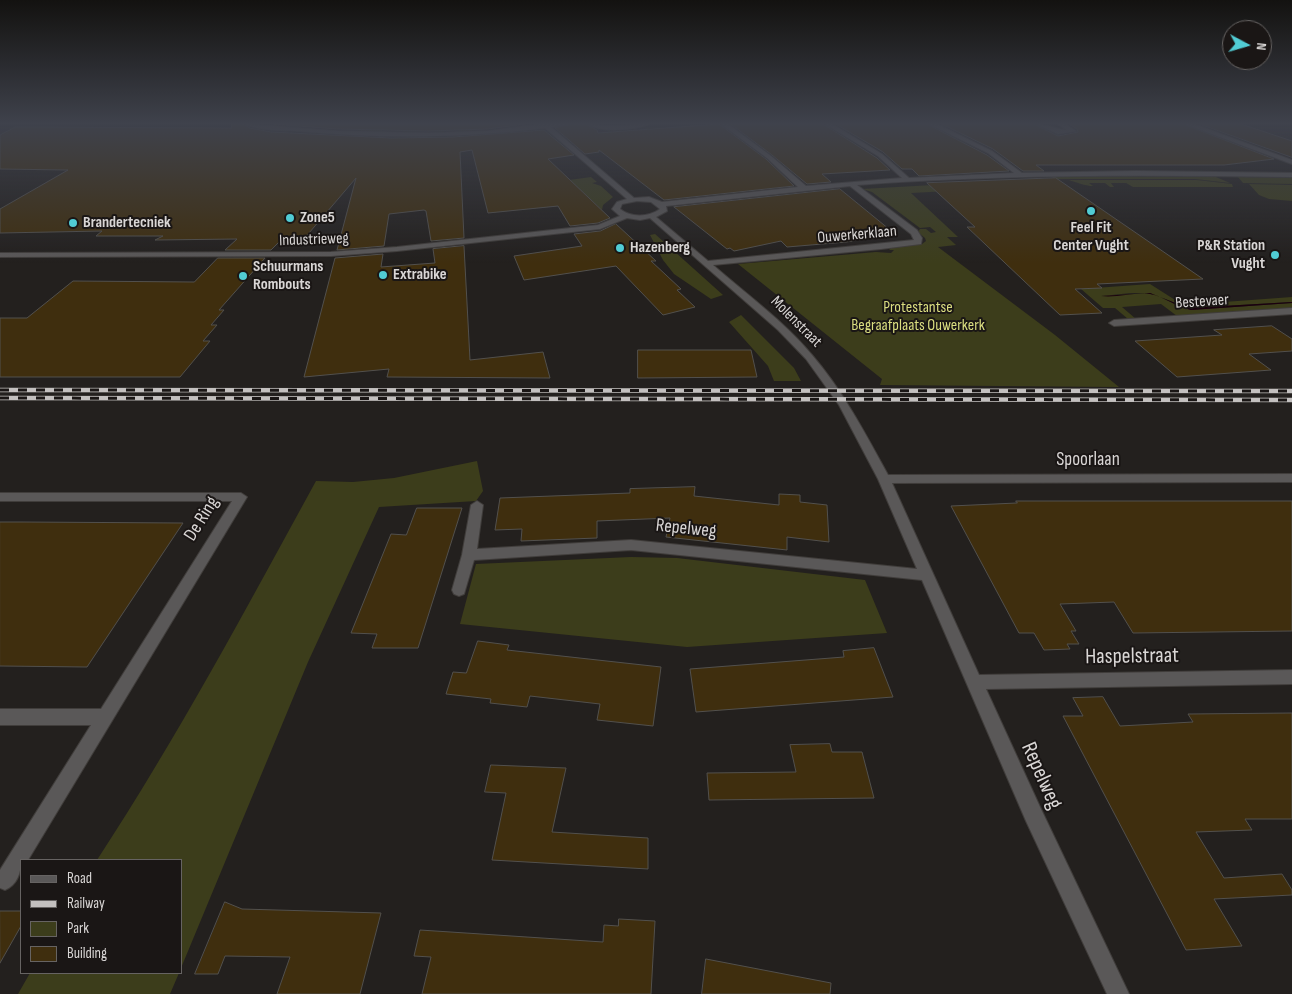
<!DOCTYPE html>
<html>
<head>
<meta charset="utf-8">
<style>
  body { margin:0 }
  #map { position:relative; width:1292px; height:994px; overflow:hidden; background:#23201e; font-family:"Sofia Sans Condensed",sans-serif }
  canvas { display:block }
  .legend { position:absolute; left:20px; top:859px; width:162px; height:115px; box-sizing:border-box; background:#1a1615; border:1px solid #666362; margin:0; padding:6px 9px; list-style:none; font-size:15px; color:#d9d6d5 }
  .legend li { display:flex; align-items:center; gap:10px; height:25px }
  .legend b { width:25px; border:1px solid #666362 }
  .north { position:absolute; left:1222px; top:20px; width:50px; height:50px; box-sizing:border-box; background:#1a1615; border:1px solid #666362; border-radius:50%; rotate:96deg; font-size:14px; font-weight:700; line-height:20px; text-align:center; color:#d9d6d5 }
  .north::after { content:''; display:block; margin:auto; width:18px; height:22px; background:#51ccd4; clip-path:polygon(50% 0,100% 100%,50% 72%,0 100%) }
</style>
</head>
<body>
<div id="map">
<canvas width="1292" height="994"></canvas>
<ul class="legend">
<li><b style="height:6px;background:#5a5858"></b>Road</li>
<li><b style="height:6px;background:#c3c0bf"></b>Railway</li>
<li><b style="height:14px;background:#3c3d1b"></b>Park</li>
<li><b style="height:14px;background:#3f2e0e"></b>Building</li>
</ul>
<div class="north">N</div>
</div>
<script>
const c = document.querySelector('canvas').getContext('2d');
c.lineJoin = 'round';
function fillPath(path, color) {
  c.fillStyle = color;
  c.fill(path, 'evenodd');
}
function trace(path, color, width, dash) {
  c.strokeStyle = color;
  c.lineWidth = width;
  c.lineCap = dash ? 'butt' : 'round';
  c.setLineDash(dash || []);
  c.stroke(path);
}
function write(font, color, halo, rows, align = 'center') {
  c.font = font + ' "Sofia Sans Condensed",sans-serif';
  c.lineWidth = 4;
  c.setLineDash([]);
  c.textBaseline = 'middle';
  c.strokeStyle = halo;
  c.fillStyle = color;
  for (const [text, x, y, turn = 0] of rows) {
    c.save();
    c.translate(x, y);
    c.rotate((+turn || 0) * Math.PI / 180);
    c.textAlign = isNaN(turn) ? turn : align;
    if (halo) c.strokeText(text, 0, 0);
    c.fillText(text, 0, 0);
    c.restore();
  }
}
const green = new Path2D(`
  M1051 176 1216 177 1230 183 1195 179H1054Z
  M591 177 597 182 592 183 601 186 613 197 603 205 602 210 580 190 540 184Z
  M1238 177 1292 178V184L1243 183Z
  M1069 180H1197L1232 184 1233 187H1133L1126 183H1111L1114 187H1110L1105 183H1089L1093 186C1090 187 1071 181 1069 180Z
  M951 184 950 191 911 193 958 237H947L956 245 938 247 1055 335 1119 387 880 385 882 379 738 264 876 252 891 253 894 250H889L891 248 922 244 926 241 925 238 918 232 920 229H926L931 233 936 232 930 227 920 228 872 192 862 189Z
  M1249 184 1292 185V201L1269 199 1259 195Z
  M655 234 723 295 711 299 674 274 663 260 650 235Z
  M1150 284 1183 305 1292 297V302L1188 308 1150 293 1101 296C1118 295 1142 290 1158 296 1169 301 1179 307 1191 310L1292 303V309L1177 316 1161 304 1122 307 1136 319H1128L1115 308H1103L1081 289Z
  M741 315 794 368 801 381H774L768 366 729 322Z
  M477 461 483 491 476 501 379 507 308 662 181 968V860H97C177 738 246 609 316 481L353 482 394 478Z
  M631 557 677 558 865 580 887 633 687 647 460 624 476 564Z
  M30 973H179L170 994H18Z`);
const water = new Path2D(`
  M1150 293 1188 308 1292 302V303L1191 310C1176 307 1164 296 1150 294 1134 292 1117 298 1101 296Z`);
const building = new Path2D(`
  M232 124H243L250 128 271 132 391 138 453 137 544 130 574 155 548 159 610 218 598 223 570 226 558 206 488 213 472 150 460 152 464 238 431 241 426 211 424 210 389 214 384 246 337 250 356 178 303 240 280 241 271 250H225L237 239 155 240 163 236H96L102 231 0 233V209L68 170 0 169V135L15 127 231 128Z
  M273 124H525L488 129 428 131 337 129Z
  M572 124H586L597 130 598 133 719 124 766 159 794 186 664 200 599 150V152L585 154 555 128Z
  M731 124H823L877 158 890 170 822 174 831 182 807 184 772 155Z
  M836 124H927L987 155 1009 171 919 176 912 169H902L883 152Z
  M942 124H1034L1058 136 1078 132 1077 129 1069 124H1183L1274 159 1224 165H1036L1044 171H1023L993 149Z
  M1200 124H1241L1292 141V157Z
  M1056 178 1142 237 1203 279 1097 284 1102 288 1075 289 1102 313 1060 315 967 227H975L927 183Z
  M840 189 895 234 846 242 787 247 781 241 734 251 730 248 727 249 674 207Z
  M616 224 656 261H651L681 289 677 290 695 307 663 315 616 266 524 280 514 256 582 246 574 234 600 231Z
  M464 246 470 360 543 352 550 378 387 377 389 369 304 377 335 258 383 254 381 267 435 263 433 249Z
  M218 258H265L219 310H224L211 325H217L203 341H210L180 377H0V318H27L73 281 194 282Z
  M1272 326 1292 339V351L1249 354 1271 370 1177 377 1135 341 1222 335 1214 330Z
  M638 350H751L757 377 638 378Z
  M695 487 694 496 779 505V494L800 495V502L827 505 829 542 787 537V550L666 537 670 518 597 521V538L521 541 522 529 495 530 500 498 630 493V489Z
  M1016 501H1292V631L1133 633 1114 602 1060 604 1076 631H1071L1079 644H1067L1070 649 1044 650 1034 633H1019L951 506 1017 503Z
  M417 508H462L418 648H372L377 634 351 633 391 534 406 535Z
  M0 522H23L183 523 87 667 0 666Z
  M478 641 509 645 507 650 661 667 653 726 597 720 600 704 530 696 527 707 490 703 491 699 446 694 453 672 466 673Z
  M874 648 893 697 696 712 690 669 844 657 843 651Z
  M1103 697 1120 726 1193 722 1188 714 1292 713V819H1245L1252 830 1196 832 1224 878 1282 874 1292 890V895L1214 899 1242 946 1186 950 1063 716H1083L1073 698Z
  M830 744 832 752H862L874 798 709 800 707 773 796 772 790 745Z
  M491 765 566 768 552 832 648 838V869L492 860 506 793 485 792Z
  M225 902 242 909 381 913 360 994H277L290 957 225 956 218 974H195Z
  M0 911H21V926L0 963Z
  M619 919 655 921 651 994H422L431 957 414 956 420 930 603 942 604 925 618 926Z
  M706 959 831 983 830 994H702Z`);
const street = new Path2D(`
  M245 124 337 131 428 133 488 131 541 124H570L551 127 634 198 649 197 662 202 798 187 767 158 721 124H728L771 156 806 186 902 178 878 156 825 124H832L882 154 909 178 1014 173 988 153 929 124H937L992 151 1022 173 1136 171 1292 173V177C1147 175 1002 174 857 185L917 230 922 238 921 244 881 249 713 265C746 294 784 321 812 355 843 391 865 433 888 475L1292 474V482L892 483 979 675 1292 670V684L986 689 1040 807 1129 994H1107L1026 821 922 580 631 550 474 560 464 594 459 596 454 594 452 590 462 555 471 505 477 501 483 505 477 549 631 540 917 569 878 479 839 405 806 359 778 330 650 218 640 220 627 218 600 229 397 251 331 256 0 257V253L331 252 397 247 598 225 620 216 612 209 617 202 627 199 545 128C463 138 380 139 298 131 282 130 260 131 245 124ZM850 186 911 234 914 240 708 261 656 217 667 211 666 206ZM637 201 651 202 660 209C649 217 631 218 620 209L622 204Z
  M588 124 609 126 649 124C635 130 601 133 588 124Z
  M1036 124C1047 124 1056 130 1067 130L1058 124H1065L1076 131 1058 134Z
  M1185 124H1194L1292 160V164Z
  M1292 308V314L1114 326 1109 323 1114 320Z
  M0 493H241L247 497 28 860H21C21 873 17 885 5 890L0 888V870L91 725H0V709H101L232 501H0Z`);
const rail = new Path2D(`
  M0 390 1292 391
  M0 398 1292 400`);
const markers = [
  [1091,211,5,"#51ccd4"],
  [290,218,5,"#51ccd4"],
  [73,223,5,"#51ccd4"],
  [620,248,5,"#51ccd4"],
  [1275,255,5,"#51ccd4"],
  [383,275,5,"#51ccd4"],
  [243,276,5,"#51ccd4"]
];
const farPoinames = [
  ["Zone5",300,218],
  ["Brandertecniek",83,223],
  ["Feel Fit",1091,228,"center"],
  ["Center Vught",1091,246,"center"],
  ["P&R Station",1265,246,"right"],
  ["Vught",1265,264,"right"],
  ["Hazenberg",630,248],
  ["Schuurmans",253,267],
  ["Rombouts",253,285],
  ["Extrabike",393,275]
];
const farStreetnames = [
  ["Ouwerkerklaan",857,235,-5],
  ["Industrieweg",314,240,-2],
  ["Bestevaer",1202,302,-4],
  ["Molenstraat",796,322,45]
];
const farParknames = [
  ["Protestantse",918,308],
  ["Begraafplaats Ouwerkerk",918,326]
];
const streetNames = [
  ["Spoorlaan",1088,460],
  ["De Ring",202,519,-58],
  ["Repelweg",686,529,6]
];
const nearStreetnames = [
  ["Haspelstraat",1132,657,-1],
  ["Repelweg",1041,776,66]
];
fillPath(green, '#3c3d1b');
fillPath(water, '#1b000e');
fillPath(building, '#3f2e0e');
trace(building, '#52504d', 1);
trace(street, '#403d3b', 2);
fillPath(street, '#5a5858');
trace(rail, '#c3c0bf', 4.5);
trace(rail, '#1a1615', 3, [9]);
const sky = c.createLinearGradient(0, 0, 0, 263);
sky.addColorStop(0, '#131210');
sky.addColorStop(0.47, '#3f424c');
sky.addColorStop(1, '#3f424c00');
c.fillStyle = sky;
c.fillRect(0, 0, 1292, 263);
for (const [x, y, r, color] of markers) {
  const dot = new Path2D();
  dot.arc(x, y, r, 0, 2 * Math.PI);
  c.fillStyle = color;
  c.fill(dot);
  trace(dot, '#1a1615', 2);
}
write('bold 16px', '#d9d6d5', '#1a1615', farPoinames, 'left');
write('16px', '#d9d6d5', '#1a1615', farStreetnames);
write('16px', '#dadd80', '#1a1615', farParknames);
write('19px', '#d9d6d5', '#1a1615', streetNames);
write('22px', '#d9d6d5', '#1a1615', nearStreetnames);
</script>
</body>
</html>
